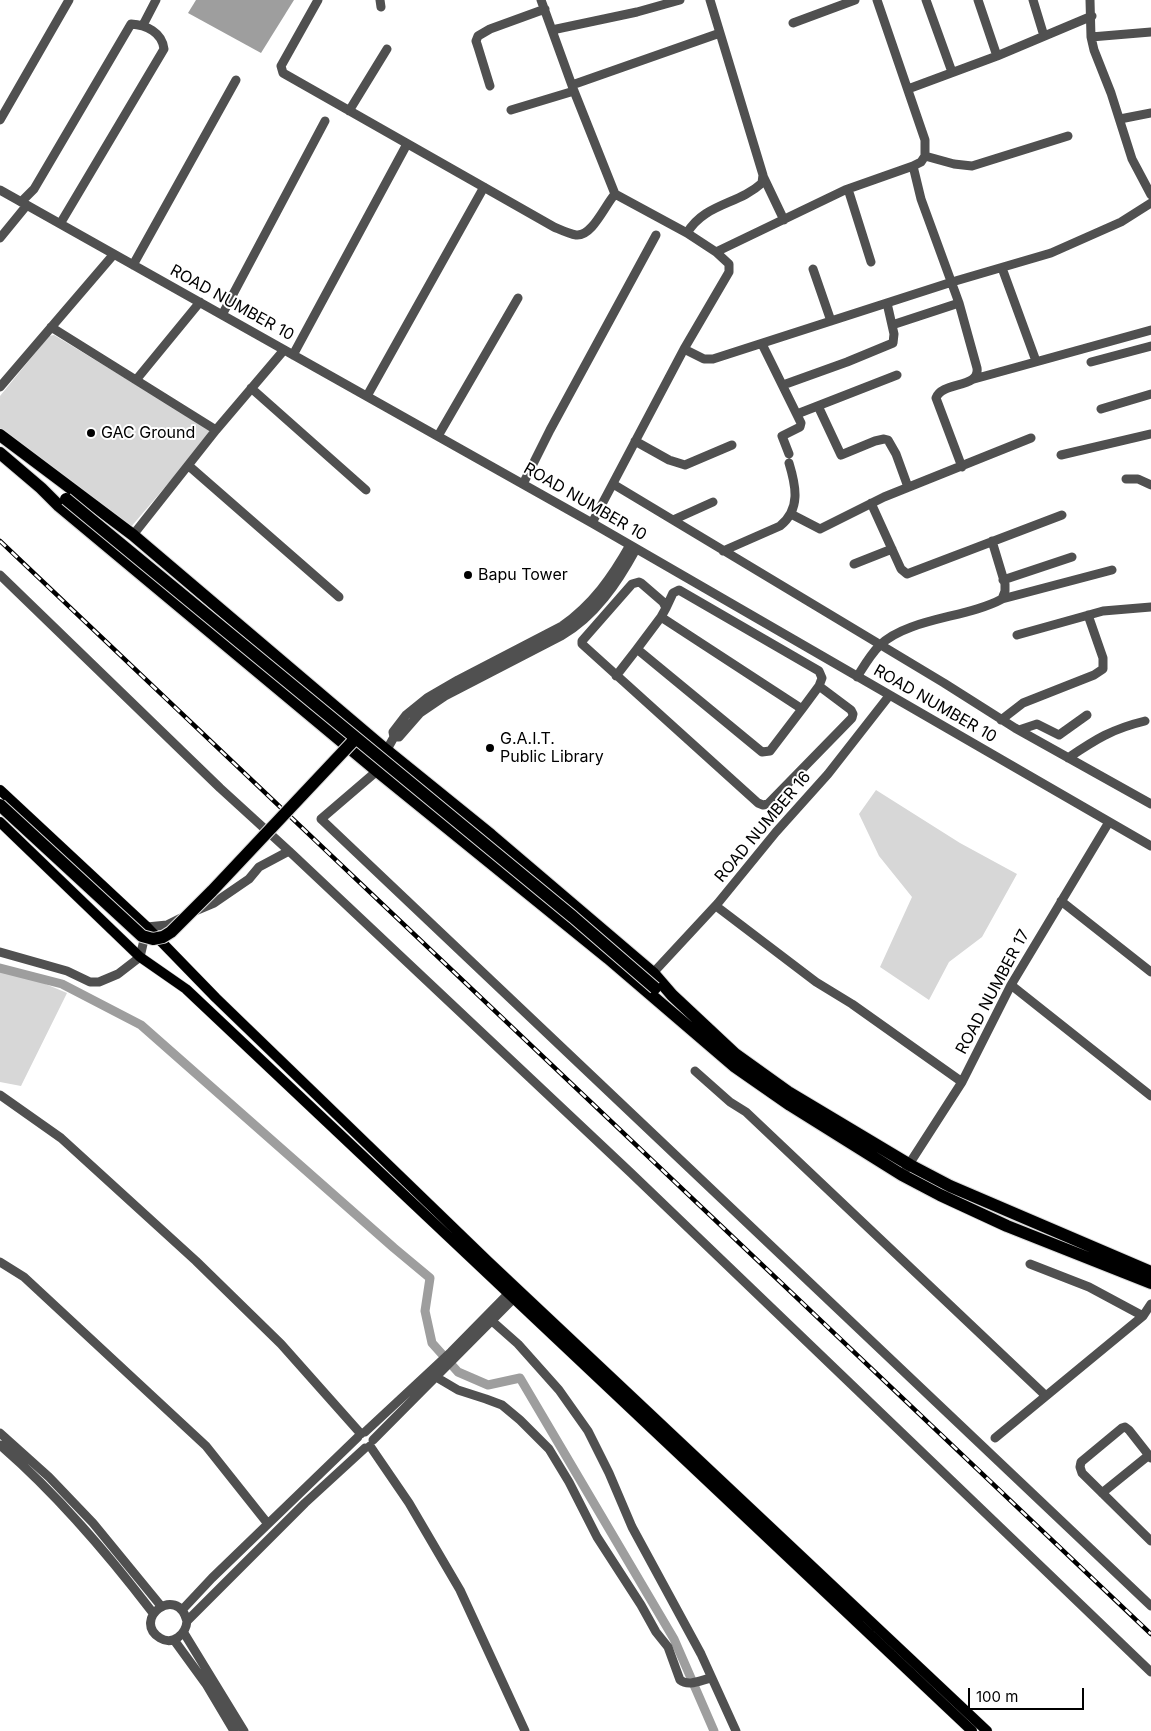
<!DOCTYPE html>
<html>
<head>
<meta charset="utf-8">
<style>
  body { margin:0 }
  #map { position:relative; width:1151px; height:1731px; overflow:hidden; background:#fff; font-family:Inter,sans-serif }
  canvas { display:block }
  .scale { position:absolute; left:968px; top:1688px; width:116px; height:22px; box-sizing:border-box; border:2px solid #000; border-top:0; padding-left:6px; font-size:15px; line-height:18px; white-space:nowrap; color:#000; -webkit-text-stroke:4px #fff; paint-order:stroke }
</style>
</head>
<body>
<div id="map">
<canvas width="1151" height="1731"></canvas>
<div class="scale">100 m</div>
</div>
<script>
const c = document.querySelector('canvas').getContext('2d');
c.lineJoin = 'round';
function fillPath(path, color) {
  c.fillStyle = color;
  c.fill(path, 'evenodd');
}
function trace(path, color, width, dash) {
  c.strokeStyle = color;
  c.lineWidth = width;
  c.lineCap = dash ? 'butt' : 'round';
  c.setLineDash(dash || []);
  c.stroke(path);
}
function write(font, color, halo, rows, align = 'center') {
  c.font = font + ' Inter,sans-serif';
  c.lineWidth = 4;
  c.setLineDash([]);
  c.textBaseline = 'middle';
  c.strokeStyle = halo;
  c.fillStyle = color;
  for (const [text, x, y, turn = 0] of rows) {
    c.save();
    c.translate(x, y);
    c.rotate((+turn || 0) * Math.PI / 180);
    c.textAlign = isNaN(turn) ? turn : align;
    if (halo) c.strokeText(text, 0, 0);
    c.fillText(text, 0, 0);
    c.restore();
  }
}
const green = new Path2D(`
  M54 335 209 429V436L130 528 0 428V396L49 336Z
  M876 790 960 843 1017 874 982 937 949 962 929 1000 880 967 912 897 879 856 859 814Z
  M0 965 67 993 21 1086 0 1082Z`);
const water = new Path2D(`
  M196 0H294L261 53 188 13Z`);
const canal = new Path2D(`
  M0 968 62 984 141 1025 394 1248 430 1278 425 1311 432 1343 458 1372 488 1385 520 1378 674 1639 714 1731`);
const minor = new Path2D(`
  M318 0 281 66 283 73 554 227C561 230 569 234 576 235 592 237 605 205 615 194L687 233 716 252 729 264V272L684 349 592 523
  M380 0 381 7
  M541 0 574 91 615 194
  M926 0 952 72
  M978 0 997 56
  M1033 0 1044 36
  M1090 0 1091 37 1094 50 1111 93 1132 159 1151 195
  M793 23 855 0
  M143 25 156 0
  M552 30 637 12 680 0
  M1091 37 1151 32
  M572 85 720 33
  M490 86 478 47 476 41 478 36 490 29 545 9
  M908 89 997 56 1092 16
  M511 110 574 91
  M349 111 387 49
  M1120 119 1151 113
  M0 120 69 0
  M925 156 954 164 972 166 1068 136
  M913 166 921 199 959 303 977 368C980 389 942 381 936 398L962 467
  M763 176 784 220
  M848 189 871 262
  M0 190 592 523 1151 846
  M21 202 34 189 131 24C146 25 162 32 164 49L60 224
  M687 233C705 203 738 205 762 183L763 175 710 0
  M0 238 27 205
  M716 252 845 190 913 166 921 162 925 156V140L877 0
  M133 265 236 80
  M1002 268 1036 361
  M813 269 831 321
  M222 315 325 121
  M892 325 959 303
  M51 327 216 430
  M762 344 801 423 800 427 782 436 789 454
  M684 349 704 359H713L952 282 1051 253 1121 222 1151 203
  M293 355 407 144
  M1091 362 1151 346
  M974 379 1151 330
  M136 380 200 302
  M783 385 847 362 893 343 894 334 887 303
  M0 387 114 254
  M251 388 366 490
  M367 396 484 187
  M818 406 841 455 875 441 884 439 888 440 896 454 908 487
  M1101 409 1151 394
  M797 414 897 375
  M438 436 518 298
  M635 441 669 460 685 465 732 445
  M1061 455 1151 434
  M189 466 339 597
  M1126 479H1138L1151 485
  M523 484 550 430 656 235
  M613 484 944 683 1015 728 1151 804
  M871 503 901 569 907 574 1062 515
  M791 514 820 529 884 497 1031 438
  M673 520 713 502
  M133 535 216 430 284 350
  M723 551 780 526C801 509 796 486 789 463
  M854 564 892 549
  M0 575 220 788 289 851
  M1003 580 1072 557
  M1002 599 1112 570
  M666 608 673 593 679 590 819 671 822 678 819 686
  M661 617 802 709 770 751 762 752 637 649 661 617 666 608 663 602 641 583 639 582 632 584 582 641V644L758 803 763 805 768 804 852 718 853 714 851 710 819 686 802 709
  M1017 635 1103 611 1151 607
  M616 676 637 649
  M857 677C864 666 870 655 880 645 908 618 967 618 1002 599L1005 591V584L992 541
  M1001 720 1023 703 1094 675 1103 669V658L1088 615
  M1019 730 1037 724 1059 735 1087 715
  M394 737H399L420 713 445 696 561 636C595 617 618 582 636 549
  M385 753 394 737 393 732 406 715 427 698 458 680 562 626C593 604 612 577 630 545
  M1068 758C1096 739 1112 729 1145 721
  M379 768 377 771 321 819 1151 1606
  M1061 901 1151 972
  M716 906 816 982 852 1004 962 1082
  M195 911 214 903 249 879 259 867 289 851 631 1173 1151 1672
  M0 952 67 971 90 982H99L118 974 140 957 147 927 167 925 181 918
  M653 973 718 903 776 832 828 774 889 696
  M1011 985 1151 1096
  M695 1071 730 1102 746 1112 1046 1396
  M0 1095 61 1138 196 1261 281 1344 361 1434
  M906 1169 962 1082 1011 985 1109 822
  M0 1262 24 1277 206 1446 268 1524
  M1030 1264 1089 1287 1143 1316
  M492 1321 518 1344 559 1390 588 1431 609 1473 632 1527 701 1654 736 1731
  M436 1377 458 1390 486 1399 502 1405 520 1420 549 1449 569 1482 597 1537 641 1605 656 1632 668 1647 680 1680C689 1687 701 1680 711 1678
  M365 1432 451 1352 512 1290
  M0 1433 49 1477 93 1523 161 1606
  M995 1438 1143 1316 1151 1304
  M373 1440 519 1293
  M0 1445C58 1495 107 1553 153 1613
  M370 1446 409 1503 460 1590 525 1731
  M1151 1458 1129 1430 1125 1427 1122 1428 1081 1462 1080 1467 1082 1473 1151 1541
  M1102 1493 1149 1455
  M182 1610 212 1578 358 1437
  M187 1621C177 1583 131 1620 160 1638 173 1646 186 1634 187 1621L305 1503 365 1448
  M184 1633 244 1731
  M174 1640 206 1684 234 1731`);
const major = new Path2D(`
  M0 790 147 927 216 998 489 1262 987 1731
  M0 822 140 957 186 989 972 1731`);
const highway = new Path2D(`
  M0 435 133 535 386 750 491 835 653 973 672 995 735 1054 788 1092 910 1165 950 1186 1151 1272
  M0 453 41 488 59 506 377 771 608 958 734 1066 790 1105 902 1175 940 1195 1007 1226 1151 1283`);
const rail = new Path2D(`
  M0 541 1151 1634`);
const highwayBridge = new Path2D(`
  M66 499 573 917 655 988
  M0 805 142 936 153 939 163 937 171 932 212 891 356 738`);
const markers = [
  [91,433,5,"#000"],
  [468,575,5,"#000"],
  [490,748,5,"#000"]
];
const streetNames = [
  ["ROAD NUMBER 10",232,303,29],
  ["ROAD NUMBER 10",585,502,30],
  ["ROAD NUMBER 10",935,704,30],
  ["ROAD NUMBER 16",763,827,-50],
  ["ROAD NUMBER 17",993,992,-62]
];
const poiNames = [
  ["GAC Ground",101,433],
  ["Bapu Tower",478,575],
  ["G.A.I.T.",500,739],
  ["Public Library",500,757]
];
fillPath(green, '#d7d7d7');
fillPath(water, '#9e9e9e');
trace(canal, '#9e9e9e', 9);
trace(major, '#dbdbdb', 11);
trace(highway, '#dbdbdb', 14);
trace(minor, '#505050', 9);
trace(major, '#000', 10);
trace(highway, '#000', 12);
trace(rail, '#000', 4.5);
trace(rail, '#fff', 2.5, [8]);
trace(highwayBridge, '#dbdbdb', 14, []);
trace(highwayBridge, '#000', 12);
for (const [x, y, r, color] of markers) {
  const dot = new Path2D();
  dot.arc(x, y, r, 0, 2 * Math.PI);
  c.fillStyle = color;
  c.fill(dot);
  trace(dot, '#fff', 2);
}
write('16px', '#000', '#fff', streetNames);
write('16px', '#000', '#fff', poiNames, 'left');
</script>
</body>
</html>
